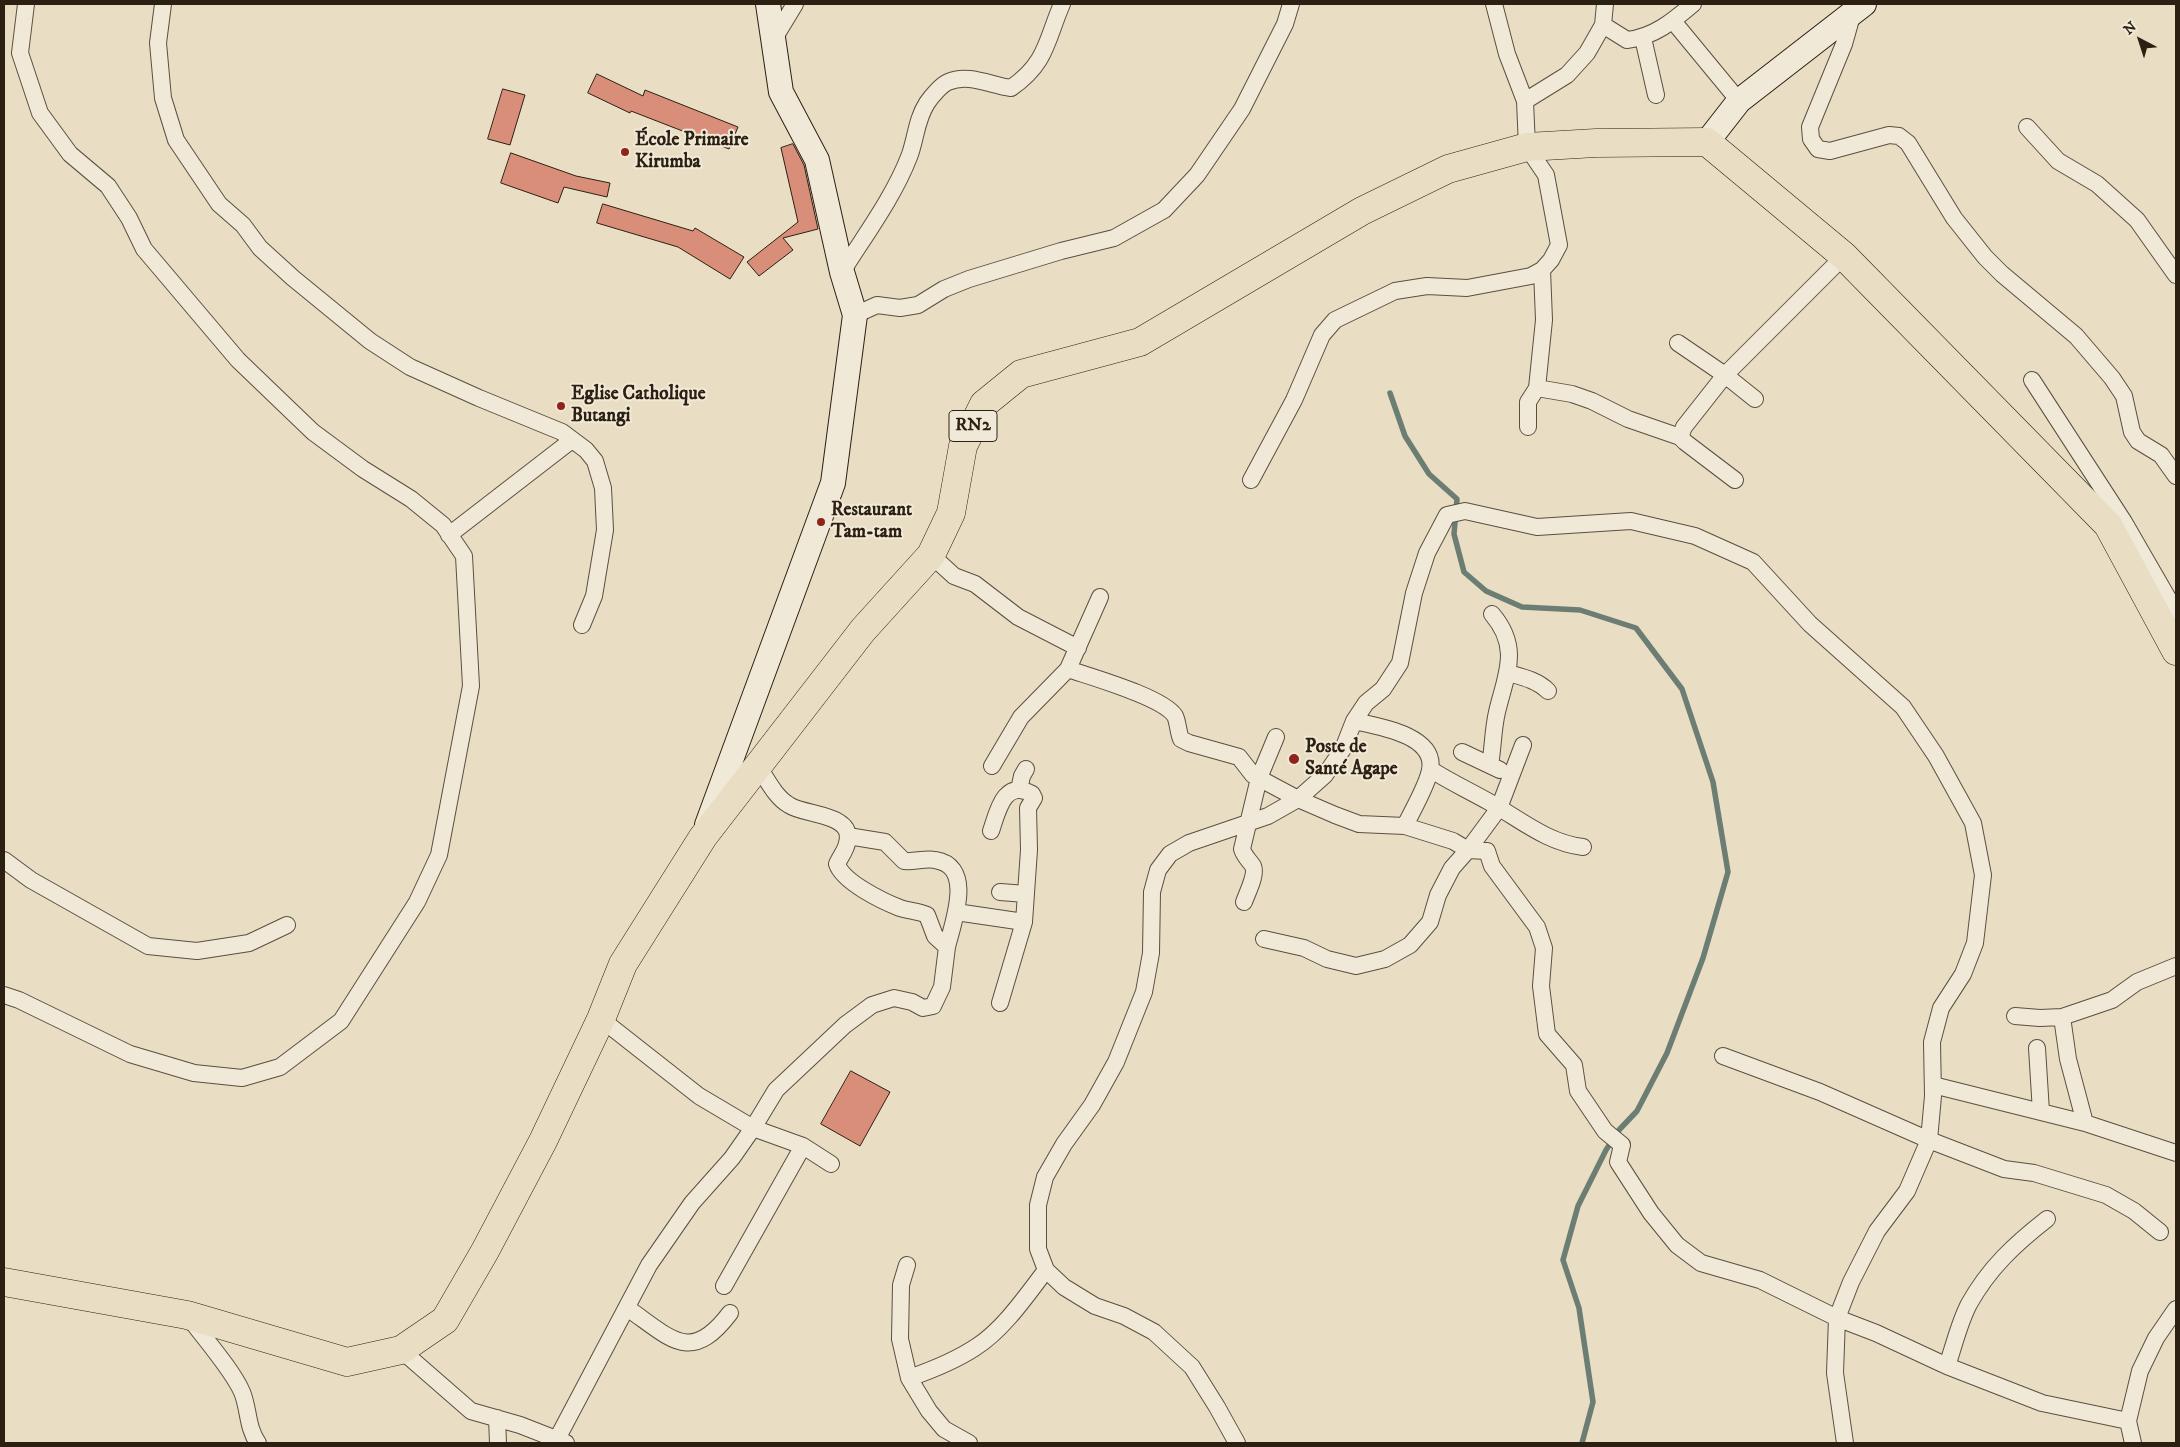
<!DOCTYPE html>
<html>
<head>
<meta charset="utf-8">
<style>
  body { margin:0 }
  #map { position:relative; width:2180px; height:1447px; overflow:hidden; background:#e9ddc3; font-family:"IM FELL DW Pica",serif }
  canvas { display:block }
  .frame { position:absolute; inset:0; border:5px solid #2c2013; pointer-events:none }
  .north { position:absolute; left:2115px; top:15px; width:50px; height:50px; -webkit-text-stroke:4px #f1e9d8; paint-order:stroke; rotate:320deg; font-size:14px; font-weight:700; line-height:20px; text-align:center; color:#2c2013 }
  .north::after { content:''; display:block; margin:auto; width:18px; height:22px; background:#2c2013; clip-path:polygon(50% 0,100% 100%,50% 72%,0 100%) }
</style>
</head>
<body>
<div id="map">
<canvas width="2180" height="1447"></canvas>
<div class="frame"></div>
<div class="north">N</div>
</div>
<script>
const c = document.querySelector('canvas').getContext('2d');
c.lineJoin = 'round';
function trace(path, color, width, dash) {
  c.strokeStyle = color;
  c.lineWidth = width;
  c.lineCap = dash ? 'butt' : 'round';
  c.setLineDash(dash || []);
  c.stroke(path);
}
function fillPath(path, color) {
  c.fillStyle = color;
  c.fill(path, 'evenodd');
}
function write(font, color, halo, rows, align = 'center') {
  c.font = font + ' "IM FELL DW Pica",serif';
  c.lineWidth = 4;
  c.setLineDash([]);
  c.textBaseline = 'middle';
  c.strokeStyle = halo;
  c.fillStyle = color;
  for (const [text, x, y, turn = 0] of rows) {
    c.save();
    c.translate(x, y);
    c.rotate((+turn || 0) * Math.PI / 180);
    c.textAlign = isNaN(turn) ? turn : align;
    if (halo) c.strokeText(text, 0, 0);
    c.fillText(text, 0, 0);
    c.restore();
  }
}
const stream = new Path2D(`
  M1390 393 1405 436 1429 474 1457 499 1454 534 1464 572 1486 591 1522 607 1580 610 1636 628 1682 689 1713 782 1728 872 1703 958 1667 1053 1637 1111 1619 1130 1606 1150 1578 1206 1563 1260 1579 1308 1593 1402 1582 1443`);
const building = new Path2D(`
  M597 74 643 96 645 90 738 127 729 149 631 111 630 113 588 93Z
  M503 89 525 95 510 145 488 139Z
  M793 144 804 165 818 229 783 238 793 250 759 276 747 262 798 222 781 148Z
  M511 153 576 176 610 183 607 197 564 187 558 203 501 183Z
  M603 204 693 231 695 228 744 257 730 279 678 247 597 223Z
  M851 1071 890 1092 860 1146 821 1124Z`);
const street = new Path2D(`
  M163 4 158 43 163 98 176 140 219 204 243 225 260 248 293 278 370 341 410 367 479 398 562 432 586 450 595 461 603 488 605 530 594 596 582 625
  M1853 12 1844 44 1810 127 1811 139 1818 149 1830 151 1889 135 1899 136 1908 143 1954 218 1985 257 2002 274 2076 336 2112 378 2124 396 2132 432 2138 441 2161 455 2176 476
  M1673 21 1739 101
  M1603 25 1627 40C1654 37 1673 21 1693 4
  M1643 38 1656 95
  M772 42 795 4
  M1525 101 1567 75 1587 53 1603 25 1605 4
  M2027 127 2058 161 2097 184 2137 220 2176 275
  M842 272C865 235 893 198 909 157 916 139 916 120 927 103 931 97 941 85 948 82 968 73 990 85 1011 88 1047 63 1046 41 1062 4
  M855 315 877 305 900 308 918 305 944 289 969 279 1061 251 1114 238 1164 210 1197 175 1242 109 1285 24 1291 4
  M1678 343 1725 375 1755 399
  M2032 380 2124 522 2176 612
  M1537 388 1572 394 1592 401 1628 419 1680 437
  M1528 427V402L1537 388 1544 320 1542 270
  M1251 480 1294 400 1322 335 1335 320 1395 291 1427 286 1467 288 1531 276 1542 270 1551 260 1559 245 1546 175 1527 147 1525 101 1507 54 1494 4
  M1735 480 1685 442 1680 437 1684 427 1725 375 1844 256
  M449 535 572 440
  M931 555 954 576 975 584 1018 617 1078 648
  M1068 669C1091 677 1163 697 1175 716 1178 722 1178 732 1181 739L1189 743 1239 757 1253 775 1298 799 1335 815 1359 824 1405 826 1453 841 1468 850 1487 851 1492 866 1537 927 1544 948 1541 986 1547 1034 1574 1065 1578 1091 1605 1131 1622 1145 1618 1162 1651 1213 1677 1245 1701 1263 1760 1280 1837 1318 1876 1333 1947 1366 2042 1403 2128 1421
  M1508 673C1522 677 1537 680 1548 691
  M1354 721C1377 726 1437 735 1430 770 1427 786 1412 811 1405 826
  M1462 752 1500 770
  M1490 765C1493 748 1493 729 1497 712 1506 674 1521 648 1492 614
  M992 766 1021 717 1068 669 1100 597
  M1430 769C1450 782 1470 791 1491 803 1521 820 1548 843 1583 847
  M1019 790 1022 776 1026 769
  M991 831C998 810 1004 779 1032 794L1034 798 1028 808 1029 850 1024 922 1000 1003
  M848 836 885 842 904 861C915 862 925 858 935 860 975 866 953 922 947 947
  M4 860 31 880 148 946 197 951 249 943 287 925
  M1000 892 1026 894
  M1244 902C1247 893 1257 875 1253 866 1249 860 1244 856 1242 849L1259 778 1276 737
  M956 912 1024 922
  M1264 939 1304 948 1327 959 1356 966 1385 959 1410 945 1430 922 1438 895 1452 868 1468 850 1499 808 1523 745
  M4 995 19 1000 130 1054 194 1073 242 1078 280 1067 341 1021 417 902 439 855 471 686 464 556 443 525 411 499 363 469 313 432 238 360 144 249 129 218 108 186 70 154 40 113 20 53 26 4
  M2015 1016 2040 1018 2062 1017 2112 1000 2137 982 2176 966
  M2062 1017 2068 1059 2085 1123
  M601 1019 699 1096 753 1128 803 1146 831 1164
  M2037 1048 2041 1112
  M1723 1056 1820 1092 1929 1140 2004 1169 2034 1173 2106 1195 2134 1211 2160 1232
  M1933 1085 2085 1123 2176 1153
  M907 1265 901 1285 900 1339 909 1378 929 1411 944 1429 969 1443
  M724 1286 803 1146
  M627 1308C670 1337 690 1366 730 1313
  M188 1316C203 1337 232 1369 242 1392 249 1409 247 1428 258 1443
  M401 1350 471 1411 520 1425 566 1443
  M1947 1366C1954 1346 1959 1323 1969 1304 1989 1268 2015 1244 2047 1219
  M909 1378C932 1370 955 1361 976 1347 1003 1330 1027 1295 1046 1270
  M497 1418 498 1443
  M557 1439 649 1265 692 1203 732 1158 753 1128 776 1090 845 1025 872 1005 894 998 912 1002 923 1008 933 1006 942 987 947 947 935 936 927 915C918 911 909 911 900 908 882 901 843 882 837 864 840 857 846 850 847 843 855 813 805 816 789 805 775 797 767 779 758 766
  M1237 1443 1217 1407 1192 1367 1154 1332 1124 1316 1095 1306 1064 1287 1046 1270 1038 1249V1205L1045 1177 1064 1144 1092 1105 1116 1062 1144 992 1151 953 1152 892 1158 870 1170 854 1189 843 1268 816 1298 799 1325 775 1343 749 1354 721 1366 703 1383 689 1400 663 1414 593 1427 553 1447 515 1465 511 1537 527 1631 521 1695 536 1753 562 1810 624 1903 707 1936 756 1973 823 1983 875 1975 943 1963 974 1941 1008 1932 1042 1933 1096 1929 1140 1907 1191 1877 1231 1851 1282 1837 1318 1835 1373 1845 1443
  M2133 1443 2128 1421 2140 1371 2156 1338 2176 1309`);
const secondary = new Path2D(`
  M1707 142 1739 101 1864 4
  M707 825 833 483 855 315 842 272 817 160 781 92 768 4`);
const highway = new Path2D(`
  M4 1282 187 1315 347 1362 401 1350 445 1320 485 1251 543 1141 601 1019 623 964 703 837 863 630 931 555 951 513 963 446 984 404 1021 374 1140 342 1362 211 1448 169 1527 147 1596 143 1707 142 1844 256 2108 525 2176 651`);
const markers = [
  [625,152,5,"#8f2418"],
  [561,406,5,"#8f2418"],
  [821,522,5,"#8f2418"],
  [1294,759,6,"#8f2418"]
];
const shields = [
  [973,426,48]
];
const shieldNames = [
  ["RN2",973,426]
];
const poiNames = [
  ["École Primaire",635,141],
  ["Kirumba",635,163],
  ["Eglise Catholique",571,395],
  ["Butangi",571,417],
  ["Restaurant",831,511],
  ["Tam-tam",831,533],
  ["Poste de",1305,748],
  ["Santé Agape",1305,770]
];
trace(stream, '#6c7e74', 5.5);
fillPath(building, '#d88e79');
trace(building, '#2c2013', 1);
trace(street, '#5b4f3f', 18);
trace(secondary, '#2c2013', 26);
trace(highway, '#2c2013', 29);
trace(street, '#f1e9d8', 16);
trace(secondary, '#f1e9d8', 24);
trace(highway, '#e9ddc3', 28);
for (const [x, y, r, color] of markers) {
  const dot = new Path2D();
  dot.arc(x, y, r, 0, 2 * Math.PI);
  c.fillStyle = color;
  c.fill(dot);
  trace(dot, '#f1e9d8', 2);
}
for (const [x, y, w] of shields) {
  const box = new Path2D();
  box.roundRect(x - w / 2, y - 15.5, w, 31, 4);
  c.fillStyle = '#f1e9d8';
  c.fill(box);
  trace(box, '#2c2013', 1);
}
write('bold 18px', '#2c2013', null, shieldNames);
write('bold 19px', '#2c2013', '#f1e9d8', poiNames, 'left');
</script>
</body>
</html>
